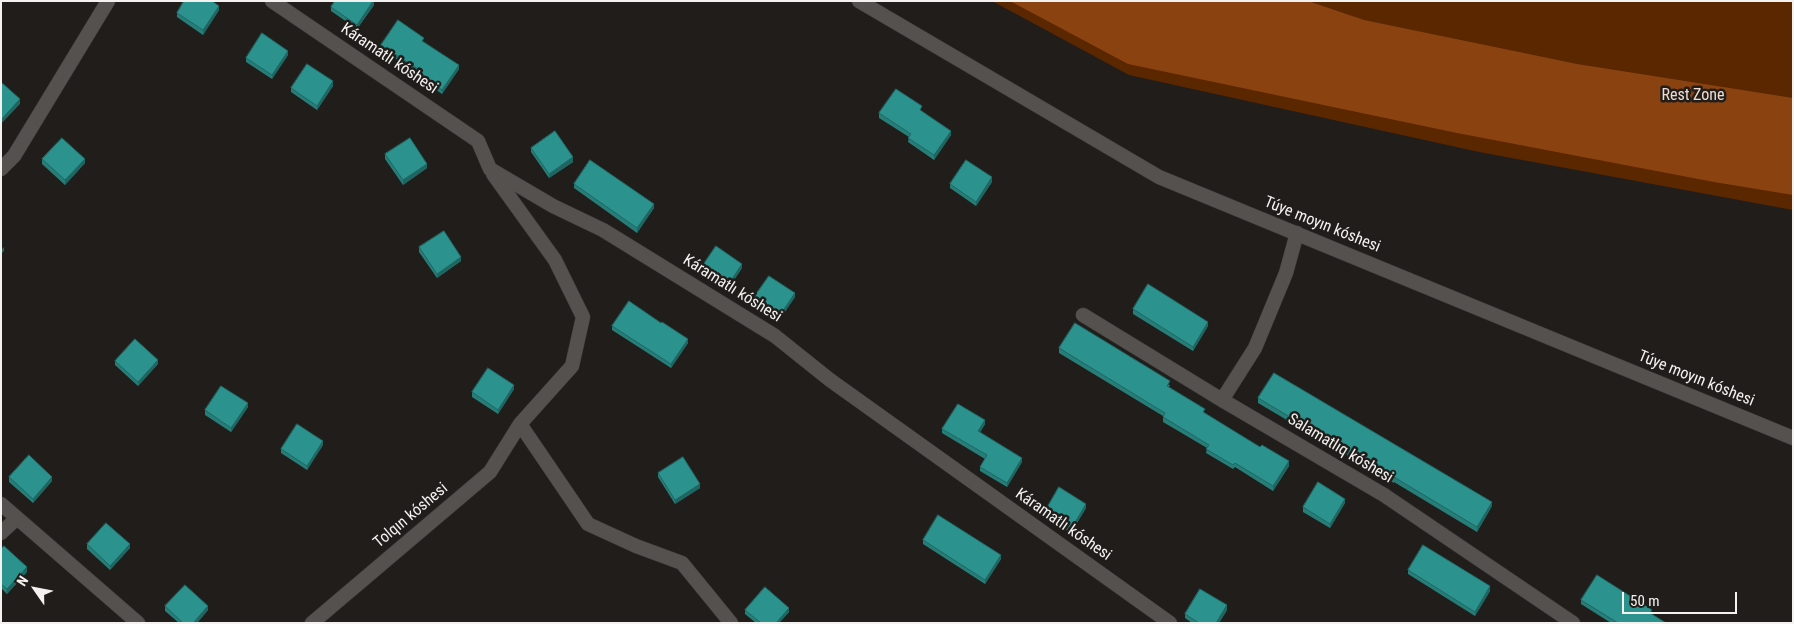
<!DOCTYPE html>
<html>
<head>
<meta charset="utf-8">
<style>
  body { margin:0 }
  #map { position:relative; width:1794px; height:624px; overflow:hidden; background:#201d1b; font-family:"Roboto Condensed",sans-serif }
  canvas { display:block }
  .frame { position:absolute; inset:0; border:2px solid #f4f2f1; pointer-events:none }
  .north { position:absolute; left:10px; top:564px; width:50px; height:50px; -webkit-text-stroke:4px #201d1b; paint-order:stroke; rotate:303deg; font-size:14px; font-weight:700; line-height:20px; text-align:center; color:#f4f2f1 }
  .north::after { content:''; display:block; margin:auto; width:18px; height:22px; background:#f4f2f1; clip-path:polygon(50% 0,100% 100%,50% 72%,0 100%) }
  .scale { position:absolute; left:1622px; top:592px; width:115px; height:22px; box-sizing:border-box; border:2px solid #f4f2f1; border-top:0; padding-left:6px; font-size:15px; line-height:18px; white-space:nowrap; color:#f4f2f1; -webkit-text-stroke:4px #201d1b; paint-order:stroke }
</style>
</head>
<body>
<div id="map">
<canvas width="1794" height="624"></canvas>
<div class="frame"></div>
<div class="north">N</div>
<div class="scale">50 m</div>
</div>
<script>
const c = document.querySelector('canvas').getContext('2d');
c.lineJoin = 'round';
function fillPath(path, color) {
  c.fillStyle = color;
  c.fill(path, 'evenodd');
}
function trace(path, color, width, dash) {
  c.strokeStyle = color;
  c.lineWidth = width;
  c.lineCap = dash ? 'butt' : 'round';
  c.setLineDash(dash || []);
  c.stroke(path);
}
function write(font, color, halo, rows, align = 'center') {
  c.font = font + ' "Roboto Condensed",sans-serif';
  c.lineWidth = 5;
  c.setLineDash([]);
  c.textBaseline = 'middle';
  c.strokeStyle = halo;
  c.fillStyle = color;
  for (const [text, x, y, turn = 0] of rows) {
    c.save();
    c.translate(x, y);
    c.rotate((+turn || 0) * Math.PI / 180);
    c.textAlign = isNaN(turn) ? turn : align;
    if (halo) c.strokeText(text, 0, 0);
    c.fillText(text, 0, 0);
    c.restore();
  }
}
const green = new Path2D(`
  M992 1H1793V210L1479 152 1129 75Z`);
const water = new Path2D(`
  M1010 1H1308L1364 20 1577 64 1793 98V195L1714 182 1457 133 1128 64Z`);
const minor = new Path2D(`
  M272 1 478 141 490 169 553 206 603 230 775 336 830 380 1170 623
  M859 1 1159 177 1793 438
  M1 169 14 156 108 1
  M1083 315 1222 400 1384 495 1573 623
  M1222 400 1255 348 1286 273 1297 233
  M520 424 588 524 636 546 682 563 731 623
  M1 504 138 623
  M1 533 17 518
  M312 623 490 472 520 424 572 366 583 317 555 260 493 174`);
const wall = new Path2D(`
  M374 1V5L357 29 331 11V7Z
  M219 10 203 35 177 17V13Z
  M424 42 459 69 442 94 416 76V72L381 49V45Z
  M288 55 272 79 246 62V58Z
  M333 86 317 110 291 92V88Z
  M922 111 951 135 934 160 908 142 909 137 879 118V113Z
  M531 148 573 162 549 178 531 152Z
  M385 154 427 168 403 185 385 159Z
  M42 159 85 163 65 185 42 164Z
  M992 182 976 206 950 188V184Z
  M574 184 654 208 637 233 574 188Z
  M419 247 461 261 437 278 419 252Z
  M742 268 726 292 699 275V271Z
  M795 297 778 322 752 304V300Z
  M1133 309 1208 326 1193 351 1133 314Z
  M661 323 688 343 671 368 612 330V326Z
  M1059 348 1170 385 1169 387 1205 413 1289 466 1273 491 1235 467 1233 469 1206 453 1207 448 1163 422V416L1059 353Z
  M115 361 158 364 138 386 115 365Z
  M514 389 498 414 472 397V392Z
  M1258 398 1492 506 1477 532 1394 482V483L1258 403Z
  M248 407 231 432 205 415V410Z
  M985 424 980 432 1022 462 1007 487 980 471V467L985 459 942 433V429Z
  M323 445 307 470 281 453V449Z
  M658 473 700 488 675 504 658 477Z
  M9 477 52 481 33 503 9 482Z
  M1345 503 1330 528 1303 512V507Z
  M1086 508 1071 533 1044 517V513Z
  M923 540 1001 559 985 584 923 544Z
  M87 544 130 548 110 570 87 549Z
  M1 549 27 572 7 594 1 588Z
  M1408 570 1490 591 1475 616 1408 574Z
  M1581 600 1652 614 1666 623H1611L1581 604Z
  M165 606 208 610 197 623H179L165 611Z
  M745 610 789 612 779 623H756L745 614Z
  M1227 610 1219 623H1192L1185 618V614Z`);
const shadedWall = new Path2D(`
  M373 1H374V5L357 29V25Z
  M219 6V10L203 35V30Z
  M288 51V55L272 79V75Z
  M459 65V69L442 94V90Z
  M333 81V86L317 110V106Z
  M20 99V104L1 124V120Z
  M951 131V135L934 160V155Z
  M573 157V162L549 178V174Z
  M85 159V163L65 185V180Z
  M427 164V168L403 185V180Z
  M992 177V182L976 206V202Z
  M654 204V208L637 233V228Z
  M4 247V251L1 254V250Z
  M461 257V261L437 278V274Z
  M742 264V268L726 292V288Z
  M795 293V297L778 322V318Z
  M1208 322V326L1193 351V347Z
  M688 339V343L671 368V364Z
  M158 360V364L138 386V382Z
  M514 385V389L498 414V410Z
  M248 403V407L231 432V428Z
  M985 420V424L978 436V431Z
  M323 441V445L307 470V466Z
  M1022 458V462L1007 487V483Z
  M1289 461V466L1273 491V486Z
  M52 477V481L33 503V499Z
  M700 484V488L675 504V500Z
  M1345 499V503L1330 528V524Z
  M1492 502V506L1477 532V527Z
  M1086 504V508L1071 533V529Z
  M130 544V548L110 570V566Z
  M1001 555V559L985 584V580Z
  M27 567V572L7 594V589Z
  M1490 586V591L1475 616V612Z
  M1227 605V610L1219 623H1216Z
  M208 606V610L197 623H193Z
  M789 608V612L779 623H776Z`);
const building = new Path2D(`
  M184 1H212L219 6 203 30 177 13Z
  M335 1H373L357 25 331 7Z
  M398 20 424 38 422 41 459 65 442 90 416 72 418 69 381 45Z
  M262 33 288 51 272 75 246 58Z
  M307 64 333 81 317 106 291 88Z
  M1 82 20 99 1 120Z
  M896 89 922 106 920 110 951 131 934 155 908 138 911 134 879 113Z
  M555 131 573 157 549 174 531 148Z
  M62 138 85 159 65 180 42 159Z
  M410 138 427 164 403 180 385 154Z
  M590 160 654 204 637 228 574 184Z
  M966 160 992 177 976 202 950 184Z
  M444 231 461 257 437 274 419 247Z
  M716 246 742 264 726 288 699 271Z
  M769 276 795 293 778 318 752 300Z
  M1148 284 1208 322 1193 347 1133 309Z
  M629 301 661 323 662 322 688 339 671 364 612 326Z
  M1075 323 1170 381 1167 386 1205 409 1203 412 1260 447 1262 445 1289 461 1273 486 1235 463 1233 465 1206 449 1209 445 1163 417 1165 413 1059 348Z
  M135 339 158 360 138 382 115 361Z
  M488 368 514 385 498 410 472 392Z
  M1274 373 1492 502 1477 527 1394 477V479L1258 398Z
  M221 386 248 403 231 428 205 410Z
  M958 404 985 420 978 431 1022 458 1007 483 980 467 987 455 942 429Z
  M297 424 323 441 307 466 281 449Z
  M29 455 52 477 33 499 9 477Z
  M683 457 700 484 675 500 658 473Z
  M1318 482 1345 499 1330 524 1303 507Z
  M1059 487 1086 504 1071 529 1044 513Z
  M938 515 1001 555 985 580 923 540Z
  M106 523 130 544 110 566 87 544Z
  M1423 545 1490 586 1475 612 1408 570Z
  M4 546 27 567 7 589 1 584V549Z
  M1597 575 1652 610 1650 613 1666 623H1618L1581 600Z
  M185 585 208 606 193 623H183L165 606Z
  M765 587 789 608 776 623H761L745 610Z
  M1200 589 1227 605 1216 623H1199L1185 614Z`);
const streetNames = [
  ["Káramatlı kóshesi",389,59,34],
  ["Túye moyın kóshesi",1322,225,22],
  ["Káramatlı kóshesi",732,289,32],
  ["Túye moyın kóshesi",1696,379,22],
  ["Salamatlıq kóshesi",1340,449,31],
  ["Tolqın kóshesi",411,516,-40],
  ["Káramatlı kóshesi",1063,525,35]
];
const parkNames = [
  ["Rest Zone",1693,96]
];
fillPath(green, '#5a2701');
fillPath(water, '#8a4310');
trace(minor, '#3d3b3a', 15);
trace(minor, '#55514f', 14);
fillPath(wall, '#267e79');
fillPath(shadedWall, '#1f6663');
fillPath(building, '#2c928d');
trace(building, '#1f6663', 1);
write('16px', '#f4f2f1', '#201d1b', streetNames);
write('16px', '#f1dbd0', '#201d1b', parkNames);
</script>
</body>
</html>
